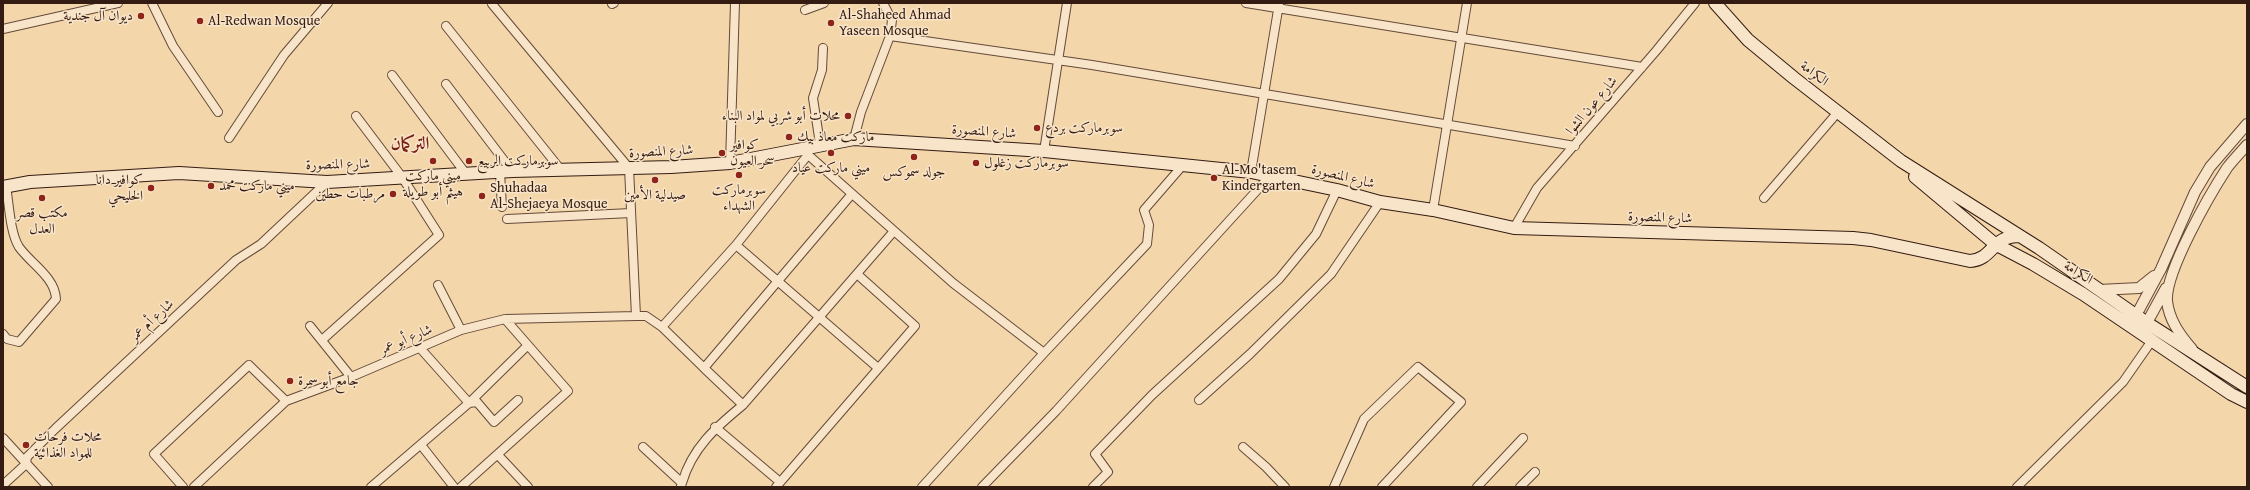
<!DOCTYPE html>
<html>
<head>
<meta charset="utf-8">
<style>
  body { margin:0 }
  #map { position:relative; width:2250px; height:490px; overflow:hidden; background:#f4d6ab; font-family:"Gentium Book Plus",serif }
  canvas { display:block }
  .frame { position:absolute; inset:0; border:4px solid #341c13; pointer-events:none }
</style>
</head>
<body>
<div id="map">
<canvas width="2250" height="490"></canvas>
<div class="frame"></div>
</div>
<script>
const c = document.querySelector('canvas').getContext('2d');
c.lineJoin = 'round';
function trace(path, color, width, dash) {
  c.strokeStyle = color;
  c.lineWidth = width;
  c.lineCap = dash ? 'butt' : 'round';
  c.setLineDash(dash || []);
  c.stroke(path);
}
function write(font, color, halo, rows, align = 'center') {
  c.font = font + ' "Gentium Book Plus",Amiri,serif';
  c.lineWidth = 3;
  c.setLineDash([]);
  c.textBaseline = 'middle';
  c.strokeStyle = halo;
  c.fillStyle = color;
  for (const [text, x, y, turn = 0] of rows) {
    c.save();
    c.translate(x, y);
    c.rotate((+turn || 0) * Math.PI / 180);
    c.textAlign = isNaN(turn) ? turn : align;
    if (halo) c.strokeText(text, 0, 0);
    c.fillText(text, 0, 0);
    c.restore();
  }
}
const minor = new Path2D(`
  M152 3 173 46 218 112
  M1246 3 1642 67
  M492 4 629 168 636 316
  M612 4 614 3
  M805 10 824 3
  M446 26 561 170
  M3 29 118 3
  M890 36 1092 65 1575 146
  M392 75 466 174
  M446 84 512 171
  M229 138 284 55 328 3
  M854 139 861 112 890 36 892 20 883 3
  M820 144 813 98 822 70 823 48
  M1044 151 1067 3
  M806 153 953 283 1044 353
  M807 156 736 245 662 327 704 368 851 195
  M730 163 735 3
  M500 172 502 207
  M1251 172 1279 4
  M1764 198 1838 112
  M1433 210 1467 3
  M507 219 631 213
  M1514 228 1537 188 1656 51 1695 3
  M736 245 878 368
  M438 285 461 330
  M310 326 351 377
  M3 334 7 339 19 342 56 299C55 277 31 264 19 247 10 233 9 203 6 186
  M322 340 439 235 402 177 356 116
  M420 348 469 403 477 402 494 422 518 400
  M704 368 743 405
  M1199 400 1250 354 1331 274 1380 202
  M715 427 780 482
  M3 438 48 487
  M421 445 454 487
  M643 447 682 483 681 486
  M1243 447 1266 467 1285 487
  M498 455 528 487
  M682 483C692 448 716 427 743 405L894 231
  M3 485 26 464 27 457 55 429 236 260 261 244 327 182
  M183 487 154 454 249 365 286 401
  M194 487 286 401 351 377 461 330 505 319 636 316H646L662 327
  M371 487 469 403 527 346
  M461 487 568 391 505 319
  M776 487 915 326 857 274
  M922 487 1044 353 1147 244 1149 225 1144 210 1183 165
  M982 487 1056 411 1270 176
  M1093 487 1108 472 1095 454 1152 395 1279 279 1316 234 1337 190
  M1334 487 1364 419 1418 367 1461 402 1382 487
  M1477 487 1523 438
  M1520 487 1535 472
  M2017 487 2123 382 2153 339`);
const tertiary = new Path2D(`
  M2099 290 2139 288 2154 276
  M2133 321 2161 269 2195 192 2210 167 2247 124
  M2144 328 2166 288
  M2192 349C2180 335 2169 320 2167 301 2165 272 2210 194 2227 168 2233 160 2240 153 2247 145`);
const secondary = new Path2D(`
  M1715 3 1748 40 1794 78 1901 161 2039 248 2147 323 2247 387
  M1915 177 1995 244 2033 264 2083 294 2231 394 2247 402
  M3 187 30 182 179 173 327 182 512 171 671 167 730 163 854 139 1044 151 1251 172 1337 190 1380 202 1433 210 1514 228 1853 238 1871 240 1970 261C1994 259 1991 236 2020 236`);
const markers = [
  [141,16,4,"#8f2418"],
  [200,21,4,"#8f2418"],
  [831,23,4,"#8f2418"],
  [848,116,4,"#8f2418"],
  [1037,128,4,"#8f2418"],
  [789,137,4,"#8f2418"],
  [722,153,4,"#8f2418"],
  [831,153,4,"#8f2418"],
  [914,157,4,"#8f2418"],
  [433,161,4,"#8f2418"],
  [469,161,4,"#8f2418"],
  [976,163,4,"#8f2418"],
  [739,175,4,"#8f2418"],
  [1214,178,4,"#8f2418"],
  [655,180,4,"#8f2418"],
  [211,186,4,"#8f2418"],
  [151,188,4,"#8f2418"],
  [393,194,4,"#8f2418"],
  [482,196,4,"#8f2418"],
  [42,198,4,"#8f2418"],
  [290,381,4,"#8f2418"],
  [26,445,4,"#8f2418"]
];
const poiNames = [
  ["Al-Shaheed Ahmad",839,15],
  ["Yaseen Mosque",839,31],
  ["ديوان آل جندية",133,16,"right"],
  ["Al-Redwan Mosque",208,21],
  ["محلات أبو شربي لمواد البناء",840,116,"right"],
  ["سوبرماركت بردع",1045,128],
  ["ماركت معاذ بيك",797,137],
  ["كوافير",730,145],
  ["سحر العيون",730,161],
  ["سوبرماركت الربيع",477,161],
  ["سوبرماركت زغلول",984,163],
  ["ميني ماركت عياد",831,168,"center"],
  ["Al-Mo'tasem",1222,170],
  ["Kindergarten",1222,186],
  ["جولد سموكس",914,172,"center"],
  ["ميني ماركت",433,176,"center"],
  ["هيثم أبو طويلة",433,192,"center"],
  ["كوافير دانا",143,180,"right"],
  ["الخليحي",143,196,"right"],
  ["ميني ماركت محمد",219,186],
  ["Shuhadaa",490,188],
  ["Al-Shejaeya Mosque",490,204],
  ["سوبرماركت",739,190,"center"],
  ["الشهداء",739,206,"center"],
  ["مرطبات حطين",385,194,"right"],
  ["صيدلية الأمين",655,195,"center"],
  ["مكتب قصر",42,213,"center"],
  ["العدل",42,229,"center"],
  ["جامع أبو سمرة",298,381],
  ["محلات فرحات",34,437],
  ["للمواد الغذائية",34,453]
];
const streetNames = [
  ["الكرامة",1814,74,38],
  ["شارع عون الشوا",1592,106,-50],
  ["شارع المنصورة",984,132,4],
  ["شارع المنصورة",661,152,-3],
  ["شارع المنصورة",338,165,-1],
  ["شارع المنصورة",1343,177,14],
  ["شارع المنصورة",1660,218,2],
  ["الكرامة",2078,273,32],
  ["شارع أم عمر",152,321,-43],
  ["شارع أبو عمر",406,340,-23]
];
const districtNames = [
  ["التركمان",410,144]
];
trace(minor, '#644a39', 10);
trace(tertiary, '#644a39', 12);
trace(secondary, '#341c13', 14);
trace(minor, '#f8e4c8', 8);
trace(tertiary, '#f8e4c8', 10);
trace(secondary, '#f8e4c8', 12);
for (const [x, y, r, color] of markers) {
  const dot = new Path2D();
  dot.arc(x, y, r, 0, 2 * Math.PI);
  c.fillStyle = color;
  c.fill(dot);
  trace(dot, '#f8e4c8', 1.5);
}
write('14px', '#341c13', '#f8e4c8', poiNames, 'left');
write('14px', '#341c13', '#f8e4c8', streetNames);
write('bold 18px', '#7a1f14', '#f8e4c8', districtNames);
</script>
</body>
</html>
